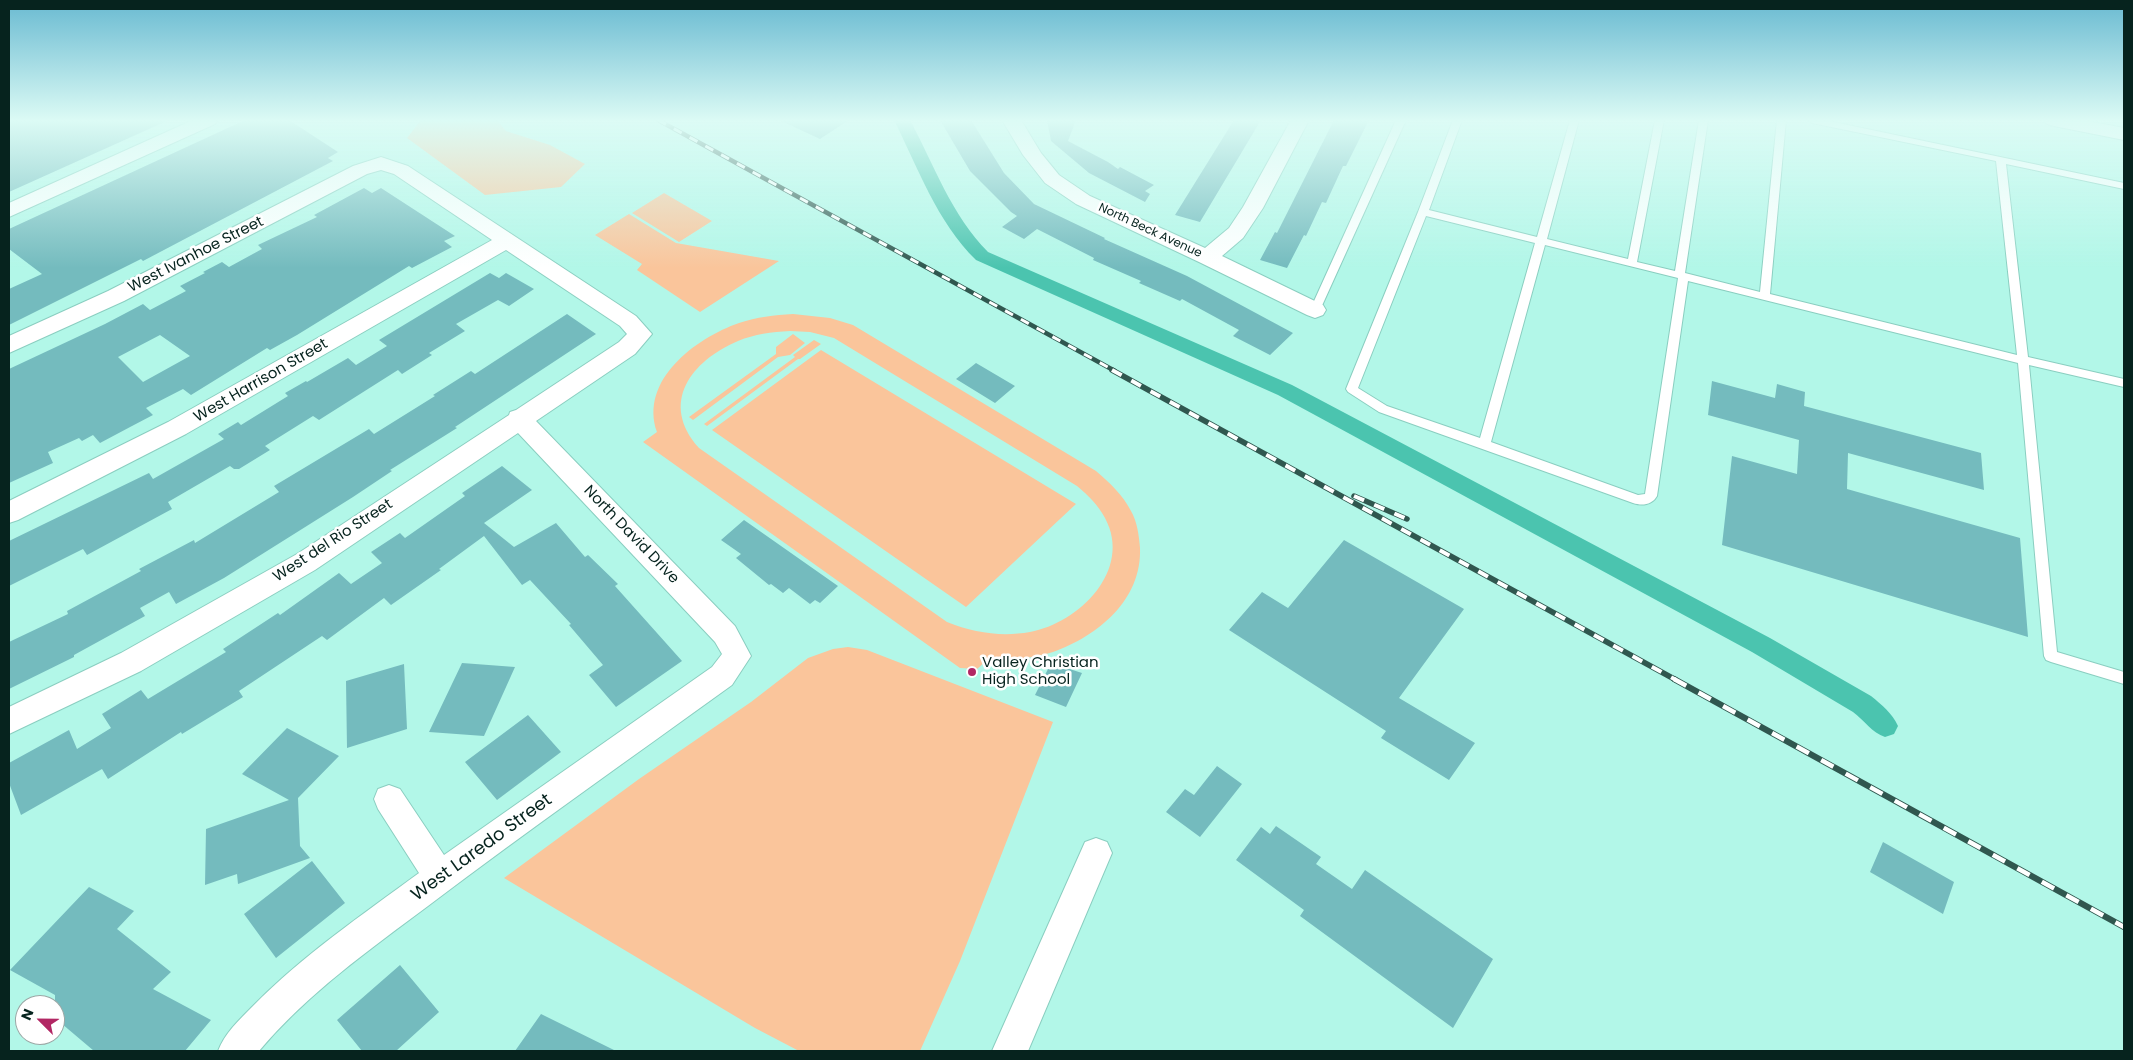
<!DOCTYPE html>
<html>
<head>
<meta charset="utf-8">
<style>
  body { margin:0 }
  #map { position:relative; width:2133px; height:1060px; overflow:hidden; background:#b2f7e8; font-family:Poppins,sans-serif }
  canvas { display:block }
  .frame { position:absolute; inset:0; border:10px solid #06231e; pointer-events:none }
  .north { position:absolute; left:15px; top:995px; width:50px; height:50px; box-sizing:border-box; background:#fff; border:1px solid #9ba7a5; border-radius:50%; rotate:293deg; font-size:14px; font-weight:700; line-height:20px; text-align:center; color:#06231e }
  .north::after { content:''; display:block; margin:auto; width:18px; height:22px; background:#b22764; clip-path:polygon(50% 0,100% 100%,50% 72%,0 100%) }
</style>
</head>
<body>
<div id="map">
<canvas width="2133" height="1060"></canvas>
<div class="frame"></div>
<div class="north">N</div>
</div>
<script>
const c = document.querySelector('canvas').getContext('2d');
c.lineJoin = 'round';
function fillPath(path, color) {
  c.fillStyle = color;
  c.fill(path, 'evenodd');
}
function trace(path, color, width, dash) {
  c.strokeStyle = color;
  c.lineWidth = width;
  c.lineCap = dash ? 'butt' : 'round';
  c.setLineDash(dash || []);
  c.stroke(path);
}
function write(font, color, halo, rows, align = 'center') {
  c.font = font + ' Poppins,sans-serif';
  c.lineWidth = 5;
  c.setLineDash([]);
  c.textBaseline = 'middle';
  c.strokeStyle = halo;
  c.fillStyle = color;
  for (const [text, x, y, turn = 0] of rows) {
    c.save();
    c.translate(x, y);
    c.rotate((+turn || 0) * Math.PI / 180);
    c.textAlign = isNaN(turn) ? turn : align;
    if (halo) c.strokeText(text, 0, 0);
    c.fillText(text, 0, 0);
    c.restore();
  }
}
const green = new Path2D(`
  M421 120H497L506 131 550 145 585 164 561 187 485 195 407 138Z
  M664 193 712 221 679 242 632 213Z
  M629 214 676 243 779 261 700 312 637 270 642 264 595 235Z
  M793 314 830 318 853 325 1096 471C1109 482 1123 495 1131 511 1137 521 1139 535 1140 548 1142 600 1098 636 1053 652 1037 657 1021 659 1004 660 1000 660 994 659 989 660 985 661 981 666 977 669L960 668 643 442 657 432C639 380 696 338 739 323 757 317 774 315 793 314ZM790 331 810 332 834 338 1077 486C1088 495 1098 505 1105 518 1133 570 1079 623 1030 632 1002 637 974 633 947 622L699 448C659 403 691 361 738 341 755 334 771 332 790 331Z
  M793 334 805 343 790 355 778 357 693 420 689 417 776 354V347Z
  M814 340 821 344 800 359H798L707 426 704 424 795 357 793 355Z
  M821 350 1076 504 966 607 712 430Z
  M848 647 867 650 1053 722 960 961 920 1051H799L755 1028 504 878 639 779 751 702 808 658 833 649Z`);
const canal = new Path2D(`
  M894 120H910C934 165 952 216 988 252L1292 385 1770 638 1871 696C1882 705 1892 713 1898 726L1894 734 1885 737C1872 733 1864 720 1853 712L1752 652 1278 395 976 260C937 222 918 168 894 120Z`);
const building = new Path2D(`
  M9 120H169L9 192Z
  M245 120H289L338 152 328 158 333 161 143 261 141 259 9 325V289L42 274 9 249V229Z
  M779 120H849L820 139Z
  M940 120H971L1004 173 1034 204 1105 238 1104 239 1187 276 1293 333 1270 355 1233 336 1239 330 1182 299 1180 301 1139 283 1141 281 1093 260 1094 258 1037 229 1024 239 1002 227 1017 216 1011 212 970 171Z
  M1047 120H1076L1068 141 1108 162 1118 169 1120 167 1154 185 1145 191 1150 194 1145 202 1089 173 1051 141Z
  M1234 120H1261L1200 222 1175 215Z
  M1334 120H1369L1346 166H1343L1326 203 1322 202 1306 236 1304 235 1287 268 1260 260 1275 232 1277 233Z
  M364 188 372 193 381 188 455 236 444 241 452 247 412 268 409 266 297 335 270 350 267 348 191 395 183 389 146 408 153 415 132 426 100 443 93 435 82 441 79 438 48 452 53 463 9 483V369L105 324 143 304 150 310 186 291 180 286 205 273 203 272 222 262 229 267 262 249 258 245 317 217 314 215ZM160 335 190 356 143 382 118 357Z
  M490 273 499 278 506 273 534 289 509 306 498 300 456 324 465 331 429 353 432 355 402 374 398 370 319 420 313 416 265 446 270 450 239 469H234L230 466 168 502 172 509 87 555 83 549 9 586V541L149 473 153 479 224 439 218 434 238 422 241 425 288 396 285 393 306 381 307 382 348 358 356 365 387 346 379 340Z
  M567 314 596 334 455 427 457 428 390 470 392 471 353 497 224 578 176 604 169 592 140 608 145 616 74 655V657L9 689V642L68 614 67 611 141 571 139 569 194 540 195 543 279 492 274 486 369 429 374 434 435 396 433 395 471 371 475 374Z
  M976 363 1015 386 995 403 956 379Z
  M1712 381 1775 398 1777 384 1805 392 1804 406 1981 453 1984 490 1848 453 1847 489 2020 538 2028 637 1722 545 1732 456 1797 474 1799 440 1708 415Z
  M502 466 532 490 484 523 514 547 556 523 585 557 588 555 618 584 615 586 682 661 616 707 589 675 603 665 569 625 571 624 530 580 522 585 484 536 439 569 441 570 391 605 384 598 327 640 322 636 239 691 243 697 182 734 181 732 108 779 102 769 21 815 9 783V763L69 730 77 749 111 728 102 714 141 690 148 699 226 652 223 649 278 613 280 615 339 573 351 584 382 563 371 552 400 533 405 538 465 496 462 493Z
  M744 520 838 586 820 603 815 600 810 604 789 588 783 593 771 584 769 585 736 558 741 554 721 540Z
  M1344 540 1464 609 1399 698 1475 743 1449 780 1381 738 1386 731 1229 630 1262 592 1288 608Z
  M462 663 515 667 484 736 429 732Z
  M1051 663 1082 673 1066 707 1035 695Z
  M404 664 407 729 347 748 346 681Z
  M528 715 561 752 497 800 465 762Z
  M287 728 339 756 298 798 300 846 310 858 238 884 237 874 205 885 206 829 289 800 242 774Z
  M1217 766 1242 784 1200 837 1166 812 1185 789 1194 795Z
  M1276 826 1321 857 1316 864 1352 889 1365 870 1493 959 1453 1028 1300 916 1304 910 1236 860 1261 827 1270 834Z
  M1883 842 1954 882 1943 914 1870 872Z
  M312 861 345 903 276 958 244 914Z
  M89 887 134 911 117 929 171 972 153 989 211 1020 185 1051H94L55 1018V995L10 970Z
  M400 965 439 1012 396 1051H362L337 1020Z
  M541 1014 616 1051H515Z`);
const service = new Path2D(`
  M1396 120H1406L1320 310 1319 313H1311L1310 310Z
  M1453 120H1462L1429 210 1537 237 1570 120H1579L1547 239 1628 259 1655 120H1664L1637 262 1675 271 1699 120H1708L1685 273 1760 292 1777 120H1786L1770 294 2017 355 1996 161 1812 123 1807 120H1824L2124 183V189L2006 164 2028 357 2124 379V387L2029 365 2057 652 2124 672V684L2051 662 2046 660 2044 656 2018 363 1688 281 1657 496C1652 505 1642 506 1633 503L1379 412 1348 392 1346 389 1418 212ZM1426 216 1535 243 1480 438 1387 406 1358 388ZM1545 245 1678 278 1645 494 1638 495 1491 442Z`);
const minor = new Path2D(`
  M193 120H218L215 124 9 217V203Z
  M1002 120H1021L1041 153 1059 175 1090 196 1205 248 1229 228 1243 207 1291 120H1309L1263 208 1243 238 1222 256 1323 305 1326 310 1323 315 1315 318 1307 315 1199 262 1076 204 1045 183 1023 155Z
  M2044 120H2082L2124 128V140L2054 126 2047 124Z
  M381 157 408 166 636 316 652 334 635 354 536 421 735 626 751 656 732 685C631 758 528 830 428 906 369 950 307 994 259 1051H218C225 1033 239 1020 253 1006 302 956 362 915 419 873L378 809 374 799 378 789 389 785 400 789 444 855 712 667 722 654 715 642 518 433 315 570 141 671 9 734V707L121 653 297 554 509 415 510 412 516 410 619 342 627 334 620 326 506 250 186 434 18 520 9 523V501L168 422 492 240 394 174 381 170 367 174 124 301 9 353V336L108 291 353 166Z
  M1096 838 1107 842 1112 853 1028 1051H992L1085 842Z`);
const railFar2 = new Path2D(`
  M658 120 1115 371`);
const railFar1 = new Path2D(`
  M1112 370 1676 680
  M1354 496 1407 519`);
const rail = new Path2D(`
  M1674 679 2124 927`);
const markers = [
  [972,672,5,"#b22764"]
];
const farStreetnames = [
  ["North Beck Avenue",1150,231,25]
];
const streetNames = [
  ["West Ivanhoe Street",196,255,-27],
  ["West Harrison Street",261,381,-30],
  ["North David Drive",631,535,46],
  ["West del Rio Street",333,541,-33]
];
const poiNames = [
  ["Valley Christian",982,663],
  ["High School",982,680]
];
const nearStreetnames = [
  ["West Laredo Street",482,848,-36]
];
fillPath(green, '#fac59b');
fillPath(canal, '#4bc4af');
fillPath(building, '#74bbbe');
trace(service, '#8acec0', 2);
trace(minor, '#8acec0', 2);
fillPath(service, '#fff');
fillPath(minor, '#fff');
trace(railFar2, '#30574f', 4.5);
trace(railFar1, '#30574f', 5.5);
trace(rail, '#30574f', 6);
trace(railFar2, '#fff', 3, [9]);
trace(railFar1, '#fff', 4, [11]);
trace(rail, '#fff', 4.5, [14]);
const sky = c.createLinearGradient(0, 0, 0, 268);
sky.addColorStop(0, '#69bad1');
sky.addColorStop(0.45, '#dcfbf5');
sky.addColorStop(1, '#dcfbf500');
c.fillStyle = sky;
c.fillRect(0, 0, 2133, 268);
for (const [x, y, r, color] of markers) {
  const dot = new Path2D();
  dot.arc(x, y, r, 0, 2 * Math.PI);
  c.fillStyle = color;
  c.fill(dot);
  trace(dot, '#fff', 2);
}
write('12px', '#06231e', '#fff', farStreetnames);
write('15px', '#06231e', '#fff', streetNames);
write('15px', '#06231e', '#fff', poiNames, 'left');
write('18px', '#06231e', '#fff', nearStreetnames);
</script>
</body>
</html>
